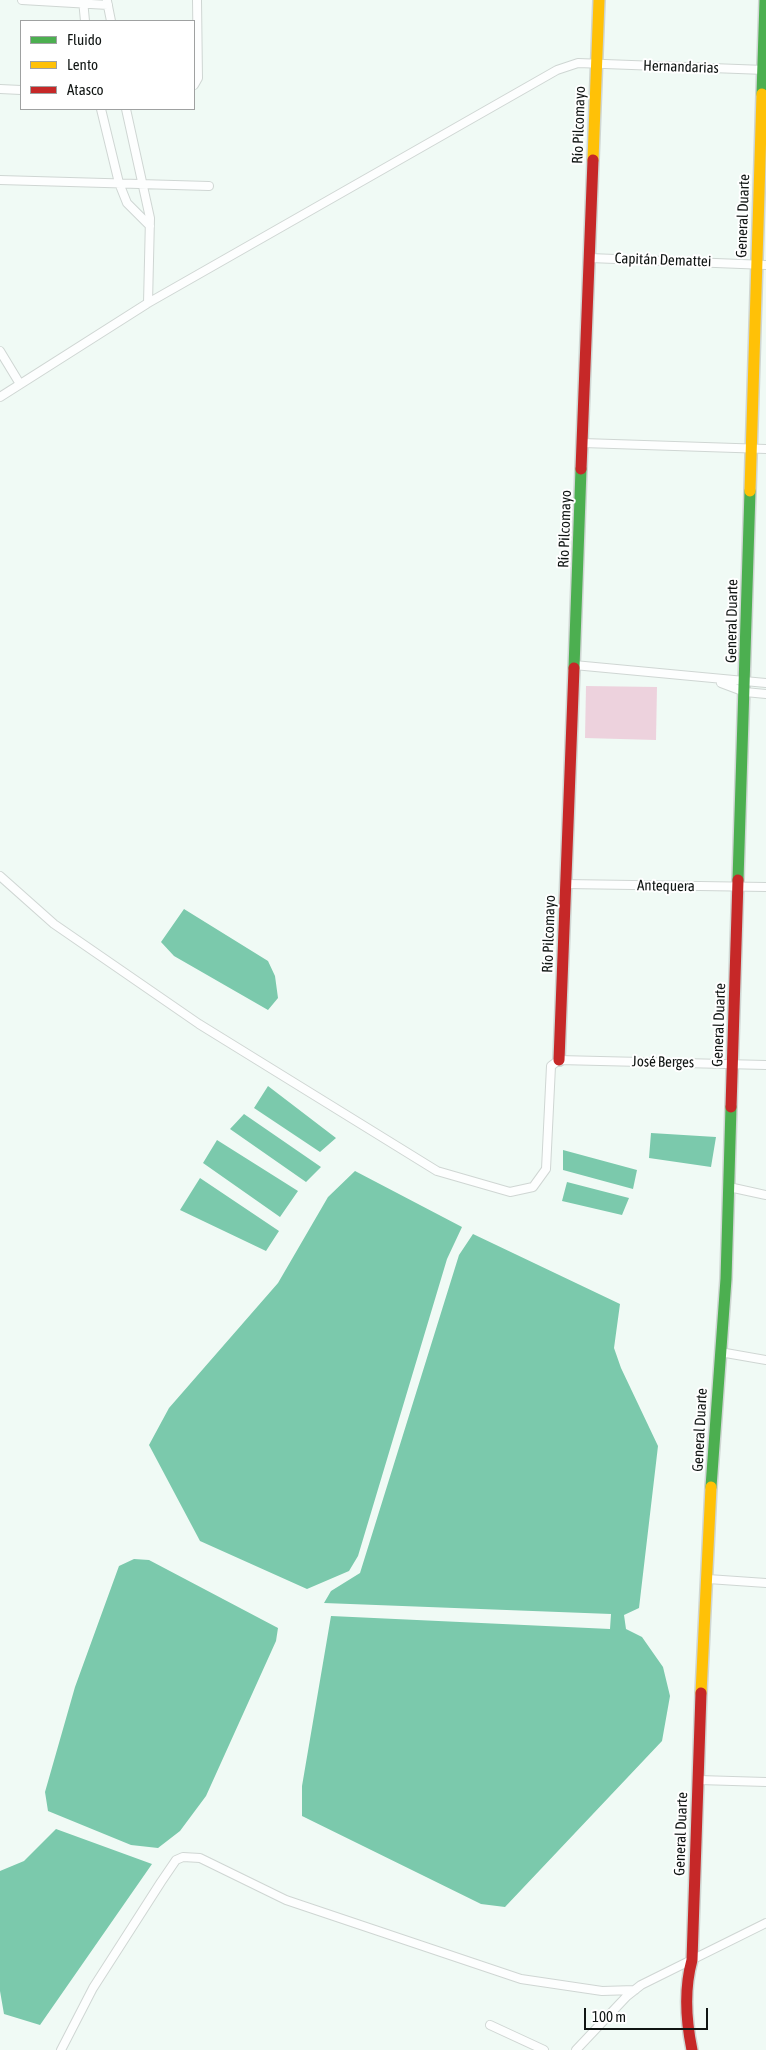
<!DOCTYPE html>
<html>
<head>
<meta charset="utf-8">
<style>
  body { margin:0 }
  #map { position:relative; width:766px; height:2050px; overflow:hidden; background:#f0faf5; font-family:"Asap Condensed",sans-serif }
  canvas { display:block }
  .legend { position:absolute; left:20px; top:20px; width:175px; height:90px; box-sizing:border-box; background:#fff; border:1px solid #9fa1a1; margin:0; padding:6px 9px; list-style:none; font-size:15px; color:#101513 }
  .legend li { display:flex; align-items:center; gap:10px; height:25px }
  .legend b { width:25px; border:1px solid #9fa1a1 }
  .scale { position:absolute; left:584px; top:2008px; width:124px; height:22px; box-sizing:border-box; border:2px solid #101513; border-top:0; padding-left:6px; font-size:15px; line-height:18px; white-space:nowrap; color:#101513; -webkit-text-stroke:4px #fff; paint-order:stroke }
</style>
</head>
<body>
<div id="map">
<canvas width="766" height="2050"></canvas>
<ul class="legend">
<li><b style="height:6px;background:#4caf50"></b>Fluido</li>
<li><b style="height:6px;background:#ffc107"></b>Lento</li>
<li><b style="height:6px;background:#c62828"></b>Atasco</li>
</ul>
<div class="scale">100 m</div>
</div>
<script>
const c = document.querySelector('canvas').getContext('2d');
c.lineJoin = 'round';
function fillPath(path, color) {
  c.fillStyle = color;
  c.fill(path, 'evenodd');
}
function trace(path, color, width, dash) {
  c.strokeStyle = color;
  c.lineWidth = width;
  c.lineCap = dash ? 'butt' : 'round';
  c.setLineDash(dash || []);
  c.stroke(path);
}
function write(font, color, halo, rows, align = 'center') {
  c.font = font + ' "Asap Condensed",sans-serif';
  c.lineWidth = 4;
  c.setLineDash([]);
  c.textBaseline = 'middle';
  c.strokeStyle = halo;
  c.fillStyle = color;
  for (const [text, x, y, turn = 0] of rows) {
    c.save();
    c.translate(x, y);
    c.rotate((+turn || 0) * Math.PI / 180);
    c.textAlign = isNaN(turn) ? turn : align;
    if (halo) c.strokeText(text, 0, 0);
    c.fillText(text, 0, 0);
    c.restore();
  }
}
const green = new Path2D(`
  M586 686 657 687 656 740 585 738Z`);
const water = new Path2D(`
  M184 909 268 961 275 976 278 998 268 1010 174 956 161 942Z
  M268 1086 336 1138 320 1152 254 1108Z
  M244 1114 321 1167 306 1182 230 1129Z
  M651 1133 716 1137 711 1167 649 1158Z
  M217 1140 298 1191 280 1217 203 1163Z
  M563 1150 637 1170 633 1189 563 1170Z
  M355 1171 462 1227 447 1259 358 1556 349 1571 307 1589 200 1541 149 1445 169 1408 278 1283 328 1197Z
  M200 1178 279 1231 266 1251 180 1210Z
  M567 1182 629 1198 622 1215 562 1201Z
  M473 1234 620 1304 614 1348 621 1368 658 1446 639 1608 624 1615 626 1629 642 1637 663 1667 670 1696 662 1741 505 1907 481 1904 302 1816V1786L331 1616 610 1629 611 1614 324 1603 331 1591 360 1573 459 1255Z
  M134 1559 149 1560 278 1628 276 1641 206 1796 180 1831 158 1848 131 1845 48 1811 45 1792 75 1687 119 1566Z
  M56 1829 152 1864 40 2025 4 2014 0 1991V1871L24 1861Z`);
const street = new Path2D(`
  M22 0 108 5
  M83 0 85 21
  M107 1 111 21
  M194 85 198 78 197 0
  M0 89 21 90
  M101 109 119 183 127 203 150 226
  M126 109 150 218 148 303
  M0 180 209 186
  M590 258 766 265
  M0 351 20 384
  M0 397 148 303 557 70 578 63 765 70
  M583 443 766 449
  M574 665 766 683
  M721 683 745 692 766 694
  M0 876 54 924 199 1024 437 1171 510 1192 533 1187 546 1169 551 1066 559 1060 766 1065
  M566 884 766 887
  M729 1187 766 1195
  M720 1352 766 1360
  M708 1579 766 1583
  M699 1780 766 1782
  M490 2025 544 2050
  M61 2050 93 1988 161 1882 176 1860 183 1857 200 1858 286 1900 521 1979 602 1991 635 1990
  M576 2050 627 1996 641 1985 766 1923`);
const fast = new Path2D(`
  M762 94 765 0
  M574 668 581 469
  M738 880 750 491
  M711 1487 726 1279 731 1107`);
const slow = new Path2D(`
  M593 160 599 0
  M750 491 762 94
  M701 1693 711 1487`);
const jam = new Path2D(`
  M581 469 593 160
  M559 1060 574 668
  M731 1107 738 880
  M692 2050C686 2021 684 1989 692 1960L701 1693`);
const streetNames = [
  ["Hernandarias",681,67,2],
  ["Río Pilcomayo",579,125,-88],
  ["General Duarte",743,216,-88],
  ["Capitán Demattei",663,260,2],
  ["Río Pilcomayo",565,529,-88],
  ["General Duarte",732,621,-89],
  ["Antequera",666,886,1],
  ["Río Pilcomayo",549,934,-88],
  ["General Duarte",719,1025,-88],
  ["José Berges",663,1062,1],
  ["General Duarte",700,1430,-87],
  ["General Duarte",681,1834,-88]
];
fillPath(green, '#edd2dd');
fillPath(water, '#7bc9ac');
trace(street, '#cfd6d3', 10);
trace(fast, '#cfd6d3', 14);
trace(slow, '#cfd6d3', 14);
trace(jam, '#cfd6d3', 14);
trace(street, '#fdfefe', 8);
trace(fast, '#4caf50', 11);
trace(slow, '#ffc107', 11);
trace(jam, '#c62828', 11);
write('15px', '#101513', '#fff', streetNames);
</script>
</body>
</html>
